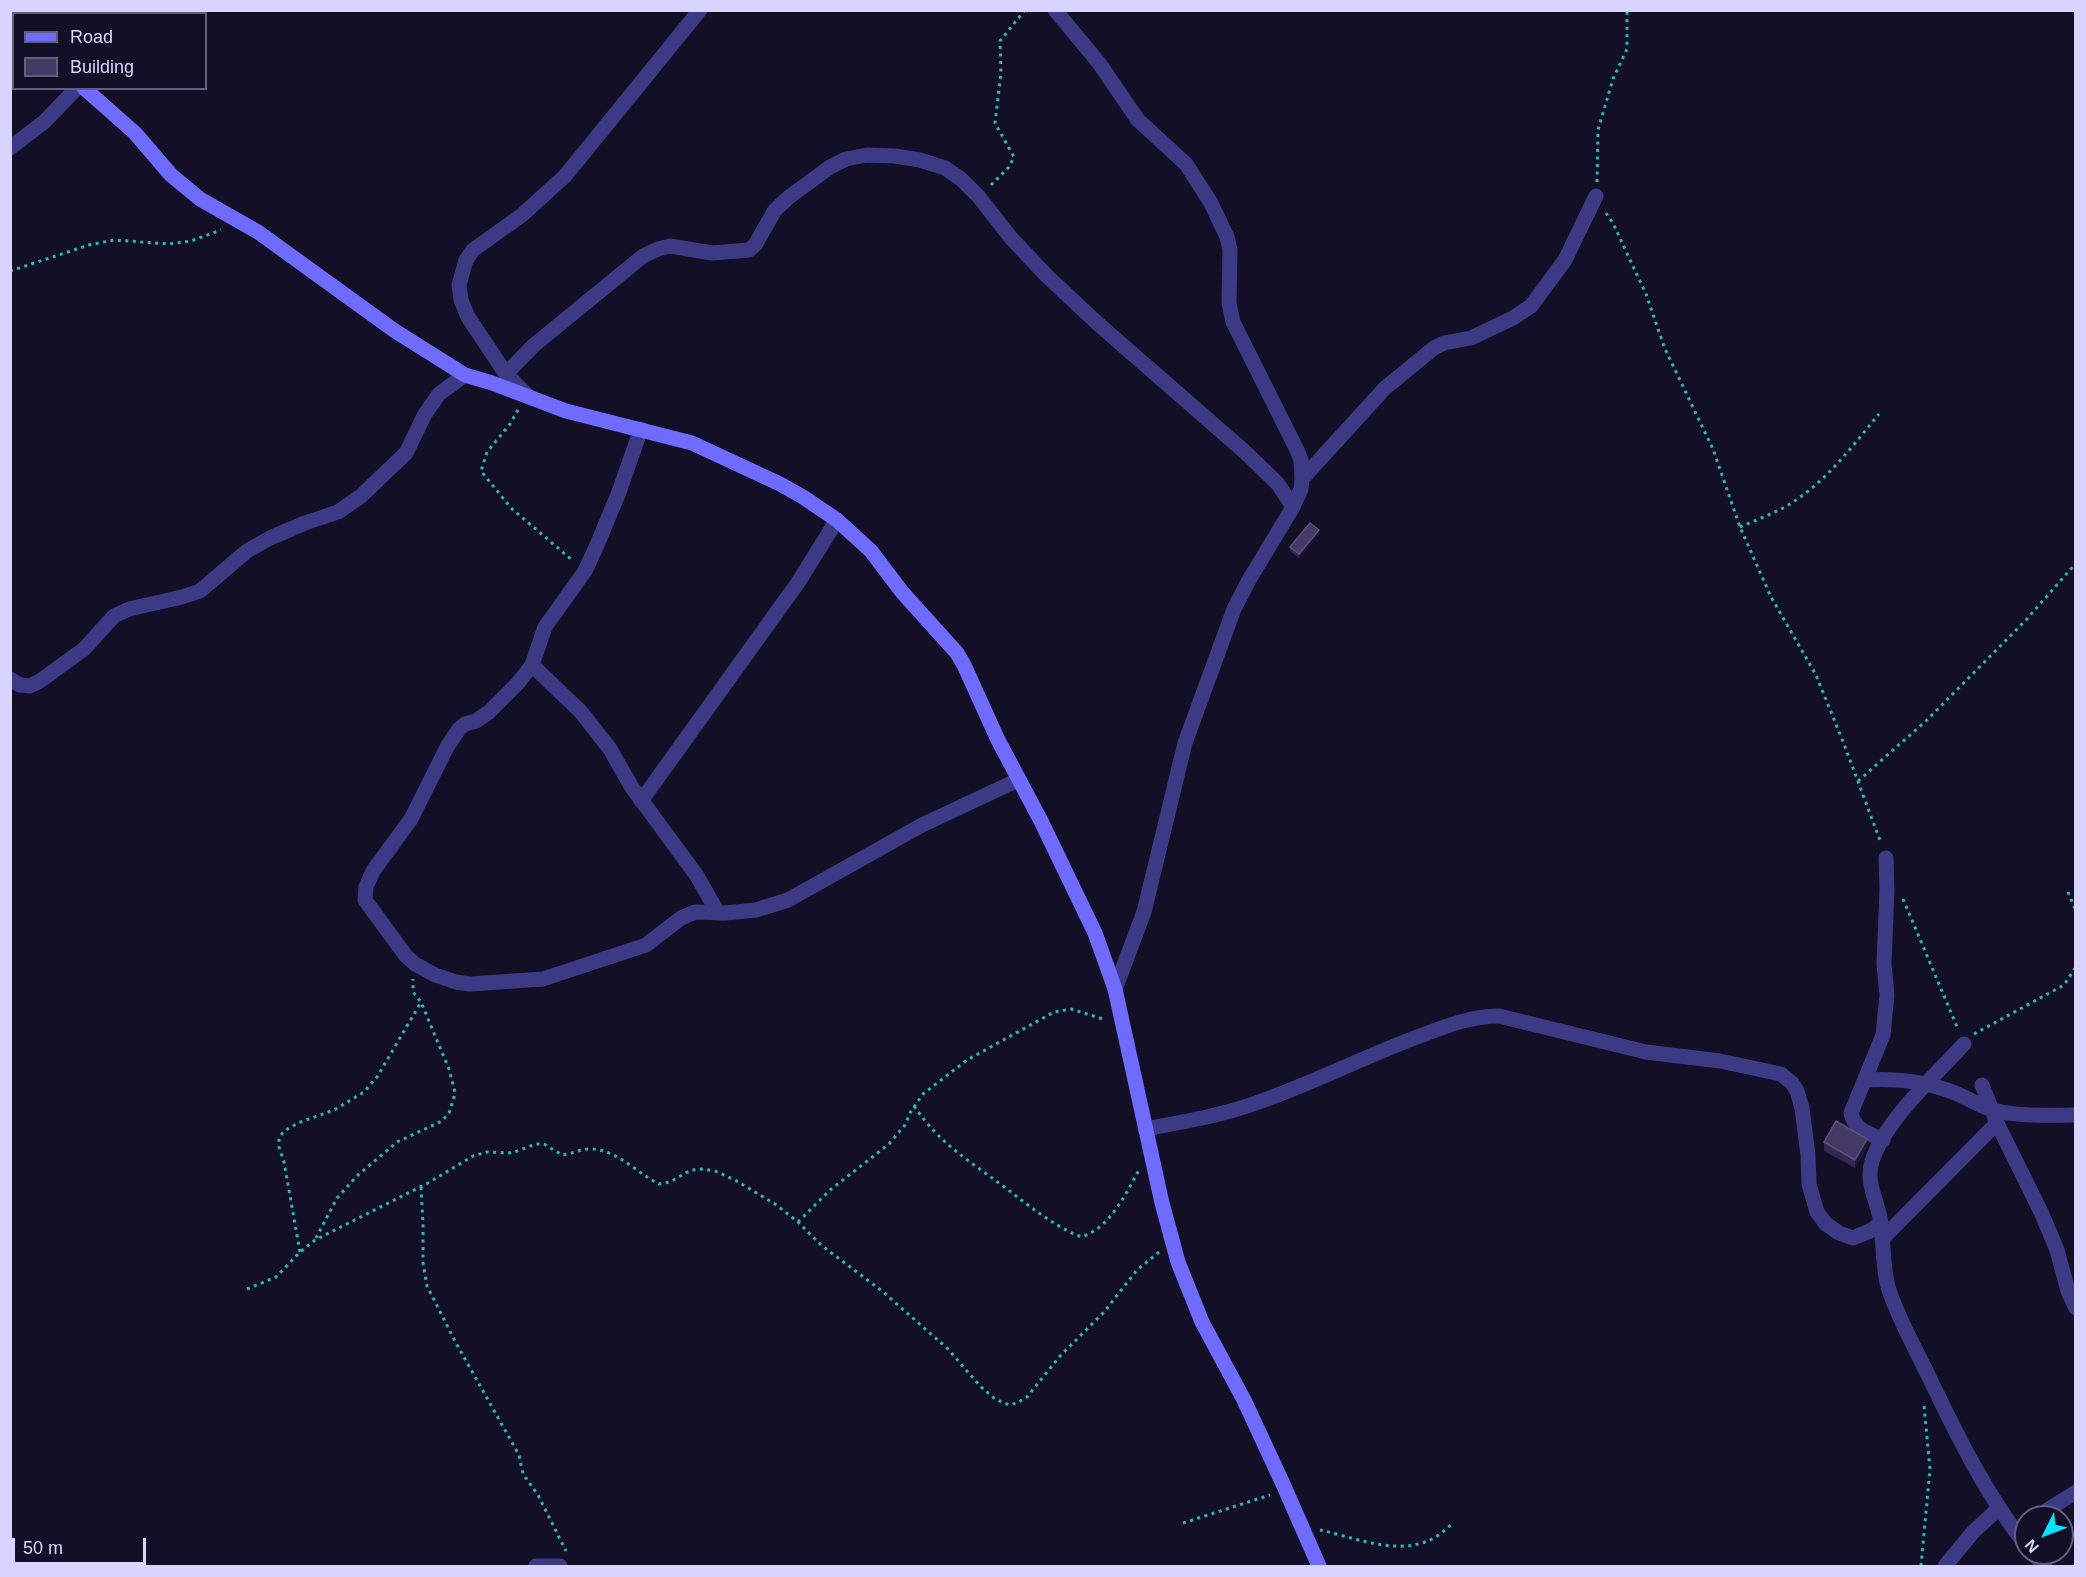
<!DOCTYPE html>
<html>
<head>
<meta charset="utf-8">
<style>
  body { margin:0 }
  #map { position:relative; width:2086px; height:1577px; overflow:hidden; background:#130f26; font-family:Helvetica,sans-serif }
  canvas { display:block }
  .frame { position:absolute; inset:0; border:12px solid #d9d4ff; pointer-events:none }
  .legend { position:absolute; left:12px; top:12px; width:195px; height:78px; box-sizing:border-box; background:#130f26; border:2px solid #625e7d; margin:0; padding:8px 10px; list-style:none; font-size:18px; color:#d9d4ff }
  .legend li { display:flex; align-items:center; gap:12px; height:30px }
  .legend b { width:30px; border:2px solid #625e7d }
  .north { position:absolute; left:2014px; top:1505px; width:60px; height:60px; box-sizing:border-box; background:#130f26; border:2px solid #625e7d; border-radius:50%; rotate:228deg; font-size:16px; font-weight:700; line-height:24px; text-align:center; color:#d9d4ff }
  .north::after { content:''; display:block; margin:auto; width:21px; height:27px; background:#00e5ff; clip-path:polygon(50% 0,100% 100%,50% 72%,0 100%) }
  .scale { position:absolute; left:12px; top:1538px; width:134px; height:27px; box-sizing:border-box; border:3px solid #d9d4ff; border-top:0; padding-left:8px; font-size:18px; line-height:21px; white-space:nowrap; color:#d9d4ff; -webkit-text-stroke:4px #130f26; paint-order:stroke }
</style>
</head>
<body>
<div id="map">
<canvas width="2086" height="1577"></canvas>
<div class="frame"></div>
<ul class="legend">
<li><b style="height:8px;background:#6f6bff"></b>Road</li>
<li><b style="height:16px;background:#433a66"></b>Building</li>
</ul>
<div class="north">N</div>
<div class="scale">50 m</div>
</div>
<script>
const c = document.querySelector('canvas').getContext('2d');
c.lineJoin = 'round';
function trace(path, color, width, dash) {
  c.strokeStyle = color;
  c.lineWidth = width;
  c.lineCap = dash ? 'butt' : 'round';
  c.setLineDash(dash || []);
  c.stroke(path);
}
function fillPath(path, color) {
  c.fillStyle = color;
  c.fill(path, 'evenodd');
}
const path = new Path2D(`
  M1597 182 1598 130 1613 79 1627 49V10
  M991 185 1009 167 1014 157 995 123 1001 73 1000 41 1025 10
  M1606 213 1613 223 1631 262 1646 294 1665 349 1713 449 1740 527 1771 597 1816 675 1844 744 1881 843
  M10 271 89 245 114 240 169 244 191 241 221 230
  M518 410 510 424 487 452 481 471 511 508 572 560
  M1740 527C1754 521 1769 515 1783 508 1823 486 1850 449 1879 414
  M1858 781 1927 720 2026 620 2076 563
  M2068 892 2076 911
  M1903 899 1958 1029
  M1974 1034 2064 985 2076 967
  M914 1106C941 1145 967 1159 1003 1186 1028 1205 1052 1225 1081 1237 1110 1228 1125 1195 1139 1170
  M421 1187 423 1225V1263L427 1286 456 1343 519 1455 523 1474 538 1495 566 1551
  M798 1222 830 1190 889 1144 905 1125 910 1113 923 1094 967 1060 1054 1012 1071 1009 1106 1020
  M316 1238 337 1198 358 1175 397 1142 442 1121 449 1113 453 1101 455 1092 449 1069 421 1002 413 992V979
  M300 1252 284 1162 279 1147V1138L284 1131 298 1123 334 1110 364 1092 377 1077 420 1004
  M247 1289 276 1277 300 1252 315 1240 428 1183 473 1156 487 1152 512 1153 536 1144H544L562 1155C572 1154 580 1149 590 1149 616 1149 637 1173 659 1184L670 1182 691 1170 703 1169 715 1171 735 1180 775 1204 798 1222 821 1245 882 1291 948 1349 980 1386 995 1399 1009 1405 1017 1403 1027 1397 1060 1356 1104 1312 1137 1270 1159 1252
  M1183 1523 1270 1495
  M1320 1530C1352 1537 1392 1554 1425 1542 1435 1539 1444 1531 1452 1524
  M1921 1566 1930 1469 1924 1406`);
const street = new Path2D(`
  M1055 10 1099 63 1138 120 1186 164 1211 203 1227 237 1230 250 1229 303 1233 322 1297 450 1301 460 1302 479 1301 489 1293 507 1249 580 1234 609 1185 743 1144 912 1115 989
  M10 148 44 122 77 88
  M506 374 533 346 643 256 658 249 670 246 712 253 749 250 755 245 775 210 789 197 830 167 846 159 867 155 895 156 920 160 945 168 961 179 979 197 1011 238 1046 275 1096 322 1245 452 1278 484 1293 507
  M529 397 506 374 468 317 461 300 459 285 466 260 473 250 522 215 565 176 700 10
  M641 429 619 492 597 545 585 571 545 627 532 665 518 683 489 712 476 721 465 724 459 729 447 747 411 819 373 871 366 887 365 900 406 956 415 964 435 975 456 982 470 984 543 979 646 945 681 918 695 912 725 913 756 910 788 900 922 825 1018 780
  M1302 479 1385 388 1434 348 1444 343 1471 338 1513 318 1531 306 1565 260 1596 196
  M532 665 581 712 610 749 631 786 697 876 718 913
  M10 679 20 685 30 686 40 681 84 649 114 616 129 609 182 597 200 591 247 551 270 538 305 523 338 512 361 496 406 453 425 414 439 394 465 375
  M641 801 799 581 837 520
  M1964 1044C1935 1076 1886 1119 1872 1161 1865 1183 1878 1201 1881 1223 1884 1246 1882 1268 1889 1290 1899 1320 1915 1348 1929 1377 1957 1435 1986 1495 2026 1545
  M1865 1080C1897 1078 1925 1081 1955 1093 1968 1098 1980 1106 1993 1110 2020 1117 2048 1115 2076 1115
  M1982 1085 1997 1123 2041 1212 2057 1250 2068 1291 2076 1308
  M1145 1129C1182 1122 1220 1116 1256 1103 1312 1084 1365 1056 1420 1036 1446 1026 1471 1016 1499 1016L1646 1052 1720 1061 1781 1074 1792 1083 1797 1091 1802 1108 1808 1155 1809 1184 1817 1212 1826 1224 1839 1233 1853 1238 1872 1230 1881 1222
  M1883 1140C1869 1133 1854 1130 1851 1113L1883 1035 1887 995 1884 964 1887 889 1886 858
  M1882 1239 1997 1123
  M2036 1517 2076 1492
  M2032 1553 2045 1566
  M536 1566H560
  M1945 1566 1973 1532 1998 1509`);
const secondary = new Path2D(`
  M10 29 14 31
  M84 88 135 133 171 175 200 199 258 232 395 331 465 375 492 383 566 411 692 443 780 484 803 497 837 520 871 551 902 592 957 653 964 665 998 740 1041 821 1095 933 1115 989 1162 1203 1178 1262 1202 1322 1244 1400 1283 1484 1319 1566`);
const wall = new Path2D(`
  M1319 534 1299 558 1290 551V547Z
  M1824 1142 1867 1147 1855 1168 1824 1151Z`);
const shadedWall = new Path2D(`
  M1319 530V534L1299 558V554Z
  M1867 1139V1147L1855 1168V1160Z`);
const building = new Path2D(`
  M1310 523 1319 530 1299 554 1290 547Z
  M1836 1121 1867 1139 1855 1160 1824 1142Z`);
trace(path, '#2fb8b0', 3, [3, 4.5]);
trace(street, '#3d3a85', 15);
trace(secondary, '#6f6bff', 15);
fillPath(wall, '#312854');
fillPath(shadedWall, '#1d163a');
fillPath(building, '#433a66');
trace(building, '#5a527e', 1.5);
</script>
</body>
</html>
